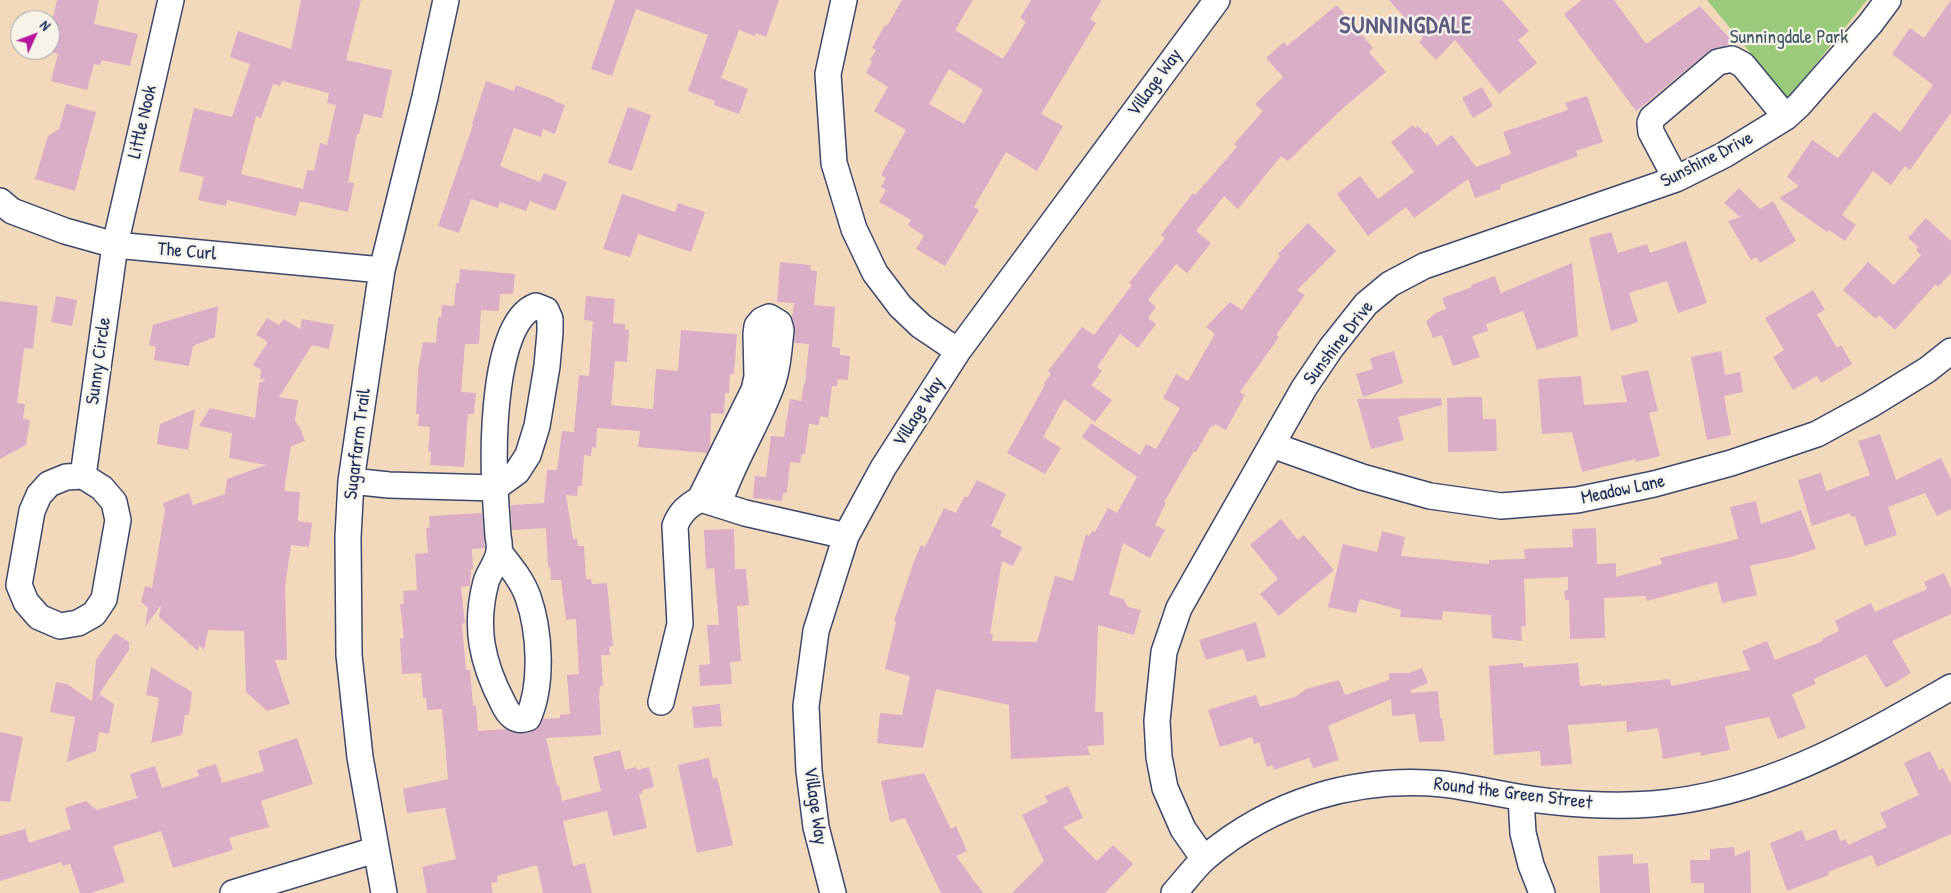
<!DOCTYPE html>
<html>
<head>
<meta charset="utf-8">
<style>
  body { margin:0 }
  #map { position:relative; width:1951px; height:893px; overflow:hidden; background:#f3d9bb; font-family:"Patrick Hand",sans-serif }
  canvas { display:block }
  .north { position:absolute; left:10px; top:10px; width:50px; height:50px; box-sizing:border-box; background:#f7f3e8; border:1px solid #9fa5b1; border-radius:50%; rotate:47deg; font-size:14px; font-weight:700; line-height:20px; text-align:center; color:#1b2f5e }
  .north::after { content:''; display:block; margin:auto; width:18px; height:22px; background:#b5179e; clip-path:polygon(50% 0,100% 100%,50% 72%,0 100%) }
</style>
</head>
<body>
<div id="map">
<canvas width="1951" height="893"></canvas>
<div class="north">N</div>
</div>
<script>
const c = document.querySelector('canvas').getContext('2d');
c.lineJoin = 'round';
function fillPath(path, color) {
  c.fillStyle = color;
  c.fill(path, 'evenodd');
}
function trace(path, color, width, dash) {
  c.strokeStyle = color;
  c.lineWidth = width;
  c.lineCap = dash ? 'butt' : 'round';
  c.setLineDash(dash || []);
  c.stroke(path);
}
function write(font, color, halo, rows, align = 'center') {
  c.font = font + ' "Patrick Hand",sans-serif';
  c.lineWidth = 4.5;
  c.setLineDash([]);
  c.textBaseline = 'middle';
  c.strokeStyle = halo;
  c.fillStyle = color;
  for (const [text, x, y, turn = 0] of rows) {
    c.save();
    c.translate(x, y);
    c.rotate((+turn || 0) * Math.PI / 180);
    c.textAlign = isNaN(turn) ? turn : align;
    if (halo) c.strokeText(text, 0, 0);
    c.fillText(text, 0, 0);
    c.restore();
  }
}
const green = new Path2D(`
  M1707 0H1867L1788 99Z`);
const building = new Path2D(`
  M57 0H99L94 24 138 34 130 66 102 60 100 65 94 64 87 90 51 81 58 54 50 51V29Z
  M301 0H361L346 60 392 70 382 118 364 114 359 134H357L348 182 354 183 348 212 300 201 302 193 296 216 227 200 226 206 198 200 204 177 179 171 194 108 232 117 250 64 230 57 238 31 291 49ZM282 81 329 93 327 103 336 105 327 145 320 143 314 171 307 170 303 189 241 174 256 116 261 118 273 84 280 86Z
  M615 0H779L766 37 756 33 755 36 739 30 721 78 748 89 739 114 714 105 715 101 688 91 708 35 636 9 612 76 591 69Z
  M902 0H973L955 30 1003 59 1026 22 1020 18 1031 0H1102L1090 19 1096 23 1041 114 1063 126 1037 171 1006 152 974 207 979 210 945 266 916 249 924 236 908 225 911 220 879 202 886 190 881 187 886 178 881 175 906 130 874 111 888 87 866 73 872 62 870 60 876 50 872 48 885 25 887 26ZM949 69 983 90 964 124 929 104Z
  M1389 0H1502L1529 31 1518 40 1537 63 1499 94 1455 40 1436 60 1419 42 1423 38Z
  M1582 0H1614L1646 44 1700 6 1732 41 1725 46 1709 51 1636 111 1564 14Z
  M1951 0V113L1910 170 1905 166 1891 185 1873 171 1842 215 1856 225 1845 241 1829 230 1827 232 1779 198 1799 186 1787 177 1812 140 1838 158 1874 112 1900 132 1933 85 1892 54 1910 28 1924 38Z
  M1337 5 1373 48 1369 52 1386 72 1342 109 1288 161 1281 156 1238 209 1224 196 1196 231 1211 243 1187 273 1176 264 1148 300 1156 307 1148 318 1156 324 1138 348 1120 334 1097 367 1102 371 1091 385 1112 400 1095 422 1064 399 1043 437 1061 448 1045 474 1007 453 1045 385 1044 383 1051 374 1048 371 1082 327 1094 335 1132 285 1129 283 1165 238 1161 235 1193 193 1195 195 1237 147 1234 144 1263 111 1255 104 1283 77 1266 58 1284 42 1287 46Z
  M486 81 514 91 516 85 555 100 554 101 565 105 555 134 543 129 541 137 514 128 500 166 540 182 544 173 567 182 555 211 530 201 526 211 500 202 498 208 471 199 459 233 438 226 473 125 472 124Z
  M1482 87 1493 106 1473 118 1462 98Z
  M1587 96 1603 142 1576 151 1578 156 1500 185 1501 189 1475 198 1468 179 1414 218 1406 207 1368 236 1337 194 1360 176 1378 199 1414 172 1391 142 1413 125 1415 128 1418 126 1425 134 1427 132 1437 146 1452 135 1476 167 1511 154 1503 132 1568 110 1565 103Z
  M66 104 96 112 75 191 35 179 48 136 59 129Z
  M628 107 651 115 632 171 608 163Z
  M1739 188 1760 209 1773 201 1796 241 1760 263 1756 257 1751 260 1728 221 1740 217 1724 203Z
  M622 194 675 212 678 203 705 212 691 252 638 234 630 257 603 249Z
  M1926 218 1951 241V273L1938 287 1936 284 1895 330 1879 315 1876 319 1843 290 1868 262 1894 285 1921 255 1916 250 1918 247 1908 238Z
  M1308 223 1336 251 1297 290 1305 295 1276 335 1279 337 1240 392 1245 395 1226 430 1215 424 1213 427 1211 426 1196 452 1194 451 1164 502 1166 503 1155 525 1165 530 1150 558 1123 543 1109 595 1123 599 1128 607 1141 610 1134 635 1098 625 1095 712H1103L1104 745 1087 746 1090 755 1011 759 1009 705 936 689 923 748 877 743 880 713 902 715 910 676 885 669 896 622 894 621 913 564 921 545 925 547 944 508 956 513 964 497H968L977 480 1006 494 991 526 1002 531 1000 536 1022 547 1013 566 1002 561 990 634H993L992 641 1037 642 1055 576 1073 581 1086 534 1089 536 1092 531 1095 532 1108 508 1117 513 1137 477 1082 437 1091 423 1140 455 1146 444 1156 449 1180 408 1163 398 1176 374 1188 381 1215 334 1206 327 1230 302 1242 310 1280 256 1278 254Z
  M1611 232 1618 253 1647 244 1650 253 1686 241 1707 303 1678 313 1667 281 1629 293 1638 322 1611 331 1589 238Z
  M780 262 811 265 810 270 817 271 814 305 835 307 832 347 840 348V355L850 356 848 380 838 379 837 386H832L828 418 820 416 819 425 809 424 805 454H802L800 463 790 462 787 493H783L782 501 753 498 755 476 766 477 771 436 784 437 790 399 801 401 804 384H805L809 344 794 343 795 331 792 318 794 303 777 302Z
  M1572 263 1578 336 1537 350 1523 311 1486 324 1488 331 1472 336 1480 357 1453 366 1442 335 1433 338 1426 321 1436 313 1446 309 1442 298 1472 287 1471 285 1495 276 1501 293Z
  M460 269 515 274 513 294H500L499 311 481 310 479 344H465L461 392 476 393 474 414H468L464 467 430 465 431 452 428 451 430 427 418 426 419 414H416L418 371 423 342 436 343 438 317 441 318 442 305 454 306 456 283H459Z
  M1813 290 1825 310 1817 314 1837 348 1841 345 1852 364 1821 383 1817 376 1793 390 1773 357 1784 350 1765 318Z
  M56 296 77 300 72 326 51 322Z
  M586 296 615 299 613 323 625 324V329L629 330 627 362 615 361 611 405 653 409 656 369 678 371 681 330 737 334 734 374H730L729 393H725L724 414 711 413 710 447 707 453 638 447 640 431 597 428 596 448 592 447 591 456 584 455 582 486H578L577 496 566 495 573 539H577L578 546H584L586 579H591L592 584 607 583 613 646 609 647 610 655H601L603 686H600L599 695 601 735 546 738 557 786 559 785 562 801 601 791 593 757 620 750 625 770 636 767 637 770 649 767 654 787 642 790 643 793 639 794 647 828 613 836 607 811 563 821 573 866 585 863 592 893H543L537 865 497 876 498 882 491 883 493 893H427L422 867 456 859 445 808 407 813 403 789 448 779 442 709 427 710 426 698H423L421 673 402 674 400 639 404 638 400 604H404L403 591 417 590 415 554 428 553 426 528 430 527 429 516 482 513 485 548 472 549 473 569H471L470 586 461 587 465 623 462 624 466 670H470L473 706 476 705 478 731 506 729 516 733H527L537 729 543 719 560 718V715L570 714 567 675 579 674 576 619 566 620 561 580H551L550 567H548L546 528 512 530 511 511V505L544 503 547 470H557L562 431 574 432 579 375 589 376 593 321 584 320Z
  M0 301 38 306 33 349 24 348 17 403 25 404 23 419 30 420 26 445 0 459Z
  M218 306 215 337 193 346 189 366 154 360 156 347 149 345 153 325Z
  M267 318 279 325 284 319 300 329 302 319 334 325 329 349 312 345 279 397 298 400 295 421 300 428 305 441 291 446 284 491 300 492 298 521 312 523 309 547 291 545 285 587 287 660H275L290 704 267 711 246 692 244 631 208 630 204 650 199 645 198 651 159 617 161 605 145 627 148 608 141 602 145 586 152 588 165 510 163 503 189 493 193 505 225 494 227 479 266 465 229 458 232 433 199 426 210 408 255 418 259 383 266 380 260 379 261 370 253 365 268 342 256 335Z
  M1394 351 1403 383 1363 397 1356 374 1373 369 1370 358Z
  M1721 351 1725 375 1740 372 1743 392 1724 396 1731 435 1707 440 1691 357Z
  M1648 370 1658 411 1649 413 1660 456 1636 462 1635 459 1582 472 1572 432 1542 434 1538 379 1581 376 1584 405 1627 402 1621 376Z
  M1468 397H1482L1483 419H1496L1497 451 1448 452 1447 398Z
  M1441 398 1442 405 1398 417 1404 440 1371 449 1357 399Z
  M195 409 188 450 157 444 160 424Z
  M1880 434 1896 480 1941 458 1951 479V509L1937 516 1925 493 1888 507 1897 535 1865 546 1855 516 1851 517 1850 513 1812 526 1798 480 1821 473 1826 491 1870 475 1858 441Z
  M1756 501 1761 524 1801 510 1816 549 1794 556 1750 566 1757 595 1722 603 1717 582 1647 601 1645 596 1604 598 1605 638 1570 639 1569 600H1565L1564 591 1568 590V577L1524 579 1526 626H1521L1522 641 1492 638 1491 615 1443 611 1442 620 1400 617 1401 610 1360 599 1356 613 1328 607 1343 544 1377 552 1382 531 1405 537 1401 556 1489 564V560L1525 559 1524 549 1573 547 1572 529 1596 528 1597 564 1616 563V577L1662 564 1660 558 1738 539 1730 507Z
  M1281 519 1298 540 1304 535 1334 570 1279 616 1260 594 1278 579 1250 545Z
  M734 529 735 569H746L749 605 737 606 741 661 730 662 732 684 700 686 699 665 710 664 707 625H719L714 568 706 569 704 530Z
  M1944 573 1951 589V614L1892 641 1911 673 1886 688 1866 655 1814 679 1816 684 1792 694 1806 728 1778 739 1769 717 1725 726 1730 750 1701 756 1700 752 1663 759 1658 728 1627 732 1626 721 1568 725 1572 764 1541 766 1540 751 1494 755 1489 666 1523 663V667L1578 663 1580 686 1601 684V686L1670 679 1671 686 1750 670 1742 651 1767 641 1775 660 1823 641 1822 639 1839 631 1835 621 1871 603 1875 612 1927 589 1924 582Z
  M1256 622 1266 657 1247 662 1243 649 1206 660 1199 640Z
  M115 633 129 642V650L99 694 114 704 109 734 99 732 96 751 67 762 75 717 50 712 56 682 67 684 92 701 96 660Z
  M151 667 192 692 189 715H185L182 735 151 743 159 698 146 695Z
  M1422 668 1428 683 1411 690V693L1438 691 1440 718H1442L1445 741 1419 742 1415 714 1392 716 1391 699 1328 726 1339 760 1313 768 1309 758 1274 770 1272 765 1267 767 1259 742 1254 744 1252 737 1220 747 1208 710 1256 695 1260 707 1295 697 1306 689 1339 680 1345 695 1389 680V673H1409Z
  M720 704 722 726 694 728 692 707Z
  M0 732 23 737 10 802 0 801Z
  M297 738 313 784 261 801 269 827 229 838 233 850 173 868 161 831 113 846 125 882 91 893H80L70 864 63 866 61 862 0 881V836L25 829 29 843 71 829 65 808 86 801 97 810 137 798 130 774 155 766 162 788 199 776 197 770 216 764 222 783 264 771 258 751Z
  M1930 751 1939 770 1943 768 1951 784V834L1877 867 1872 855 1828 872 1829 875 1787 891 1770 843 1802 830 1806 841 1836 829 1840 841 1846 839 1848 845 1887 827 1880 813 1919 795 1904 763Z
  M709 758 713 779 717 778 719 784 733 845 697 853 678 765Z
  M924 773 951 829 956 826 967 851 956 856 983 893H941L905 818 890 822 881 781Z
  M1068 786 1083 818 1063 827 1097 861 1113 845 1133 864 1105 893H1012L1044 861 1022 815 1048 802 1045 796Z
  M1734 847 1735 856 1750 850 1751 893H1704V883H1691L1690 860H1710V849Z
  M1633 854V864L1648 863 1650 893H1600L1598 856Z`);
const minor = new Path2D(`
  M844 0 828 74 834 163 854 229 875 273 900 306 921 326 958 351
  M1676 179 1651 132 1650 123 1652 118 1718 62 1732 59 1743 65 1786 117
  M0 201 12 211 65 231 115 245 382 270
  M1272 445 1362 477 1430 496 1501 506 1577 500 1654 484 1731 463 1817 434 1870 405 1927 370 1951 351
  M83 476 115 245 171 0
  M83 476 102 488 114 502 118 520 104 599 94 614 78 623 60 626 39 617 26 602 19 585 32 511 39 495 49 484 66 477Z
  M351 481 389 485 495 488 517 472 528 455 537 426 547 366 550 332V319L546 310 536 306C492 322 493 450 495 490 496 506 497 521 498 536 499 541 500 546 499 551 498 562 489 572 486 582 474 627 482 663 503 703 508 714 515 723 528 718 543 685 540 631 528 597 522 580 510 566 499 552
  M704 500 745 513 846 536
  M661 702 680 624 675 526C680 512 688 506 700 499L754 390 757 377 756 334 757 326 762 320 769 317 779 323 781 330C779 348 778 369 771 387 756 427 732 463 719 504
  M1521 798 1523 833 1531 865 1542 893
  M1204 859 1183 829 1165 788 1159 757 1157 721 1164 652 1179 608 1304 388 1331 348 1366 304 1390 284 1424 266 1676 179 1724 155 1786 117 1799 105 1870 24 1888 0
  M233 893 375 850
  M384 893 360 757 349 655 348 537 351 481 382 270 425 97 446 0
  M833 893 816 827 809 771 806 706 816 631 846 536 883 468 958 351 1217 0
  M1174 893C1184 882 1194 868 1205 858 1272 801 1356 776 1443 784 1468 787 1493 793 1518 797 1559 804 1611 807 1652 804 1765 795 1855 742 1951 687`);
const parkNames = [
  ["Sunningdale Park",1789,38]
];
const streetNames = [
  ["Village Way",1155,83,-54],
  ["Little Nook",143,122,-77],
  ["Sunshine Drive",1707,160,-27],
  ["The Curl",187,252,5],
  ["Sunshine Drive",1339,343,-52],
  ["Sunny Circle",99,361,-82],
  ["Village Way",919,412,-58],
  ["Sugarfarm Trail",358,444,-83],
  ["Meadow Lane",1623,490,-12],
  ["Round the Green Street",1513,794,7],
  ["Village Way",815,806,82]
];
const districtNames = [
  ["SUNNINGDALE",1406,27]
];
fillPath(green, '#9acb7a');
fillPath(building, '#dbaec8');
trace(minor, '#3b486c', 28);
trace(minor, '#fff', 25);
write('19px', '#3b5665', '#f7f3e8', parkNames);
write('19px', '#1b2f5e', '#f7f3e8', streetNames);
c.letterSpacing = '1px';
write('bold 24px', '#5e5b83', '#f7f3e8', districtNames);
c.letterSpacing = '0px';
</script>
</body>
</html>
